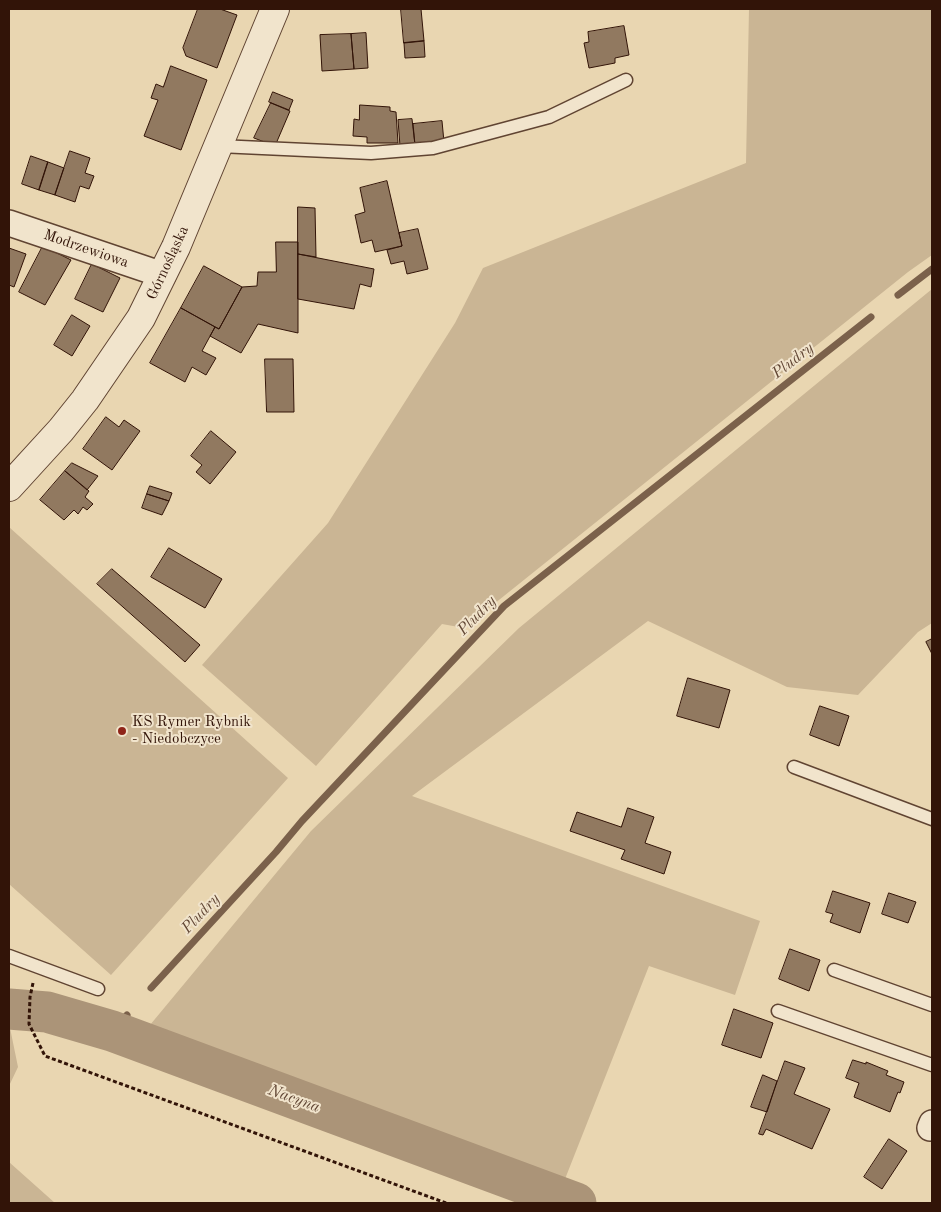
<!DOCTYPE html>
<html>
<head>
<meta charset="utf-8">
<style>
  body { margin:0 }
  #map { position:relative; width:941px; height:1212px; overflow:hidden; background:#e9d6b1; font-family:"Old Standard TT",serif }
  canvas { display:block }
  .frame { position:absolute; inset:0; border:10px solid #321408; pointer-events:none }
</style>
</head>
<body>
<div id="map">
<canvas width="941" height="1212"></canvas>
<div class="frame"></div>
</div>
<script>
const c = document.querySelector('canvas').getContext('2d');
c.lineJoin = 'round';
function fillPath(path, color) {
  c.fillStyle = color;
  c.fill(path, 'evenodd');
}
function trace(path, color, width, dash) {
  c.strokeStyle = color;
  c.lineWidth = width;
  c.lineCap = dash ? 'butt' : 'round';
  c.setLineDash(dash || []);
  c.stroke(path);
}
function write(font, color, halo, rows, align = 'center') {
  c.font = font + ' "Old Standard TT",serif';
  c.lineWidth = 4;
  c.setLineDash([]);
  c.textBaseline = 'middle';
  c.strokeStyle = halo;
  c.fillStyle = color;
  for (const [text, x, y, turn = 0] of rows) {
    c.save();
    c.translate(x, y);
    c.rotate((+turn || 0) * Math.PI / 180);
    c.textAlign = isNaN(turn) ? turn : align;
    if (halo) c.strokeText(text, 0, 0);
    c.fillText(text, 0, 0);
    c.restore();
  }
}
const green = new Path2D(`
  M749 9H932V255L908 272 464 628 442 624 316 766 202 665 328 523 455 323 483 268 746 163Z
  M932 289V623L918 632 858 695 787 687 648 621 412 796 760 921 735 995 649 966 565 1179 150 1025 311 831 519 628Z
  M9 527 288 778 111 975 9 884Z
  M9 1023 18 1067 9 1086Z
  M9 1162 55 1203H9Z`);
const stream = new Path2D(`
  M898 295 932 269
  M151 988 276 852 302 821 504 606 871 317
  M112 1031 127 1015`);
const river = new Path2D(`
  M9 1009 47 1012 112 1031 576 1203`);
const building = new Path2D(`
  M198 9H220L237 15 217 68 186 56 183 48Z
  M401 9H421L424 41 404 43Z
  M624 26 629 55 615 58V63L589 68 584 43 589 42 588 32Z
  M366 33 368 68 354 69 351 34Z
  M351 34 354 69 322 71 320 35Z
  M424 41 425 57 405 58 404 43Z
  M171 66 207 80 181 150 144 136 158 100 151 98 156 84 163 87Z
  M273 92 293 100 289 110 269 102Z
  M271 103 290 111 275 146 254 138Z
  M360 105 390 107V111L396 112 398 143H367V137L353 136 354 119 359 120Z
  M412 119 415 145 400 146 398 120Z
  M442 121 444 142 415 145 413 124Z
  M70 151 90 158 85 173 94 176 89 189 80 186 75 202 55 195Z
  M31 156 48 162 39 190 22 184Z
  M48 162 64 168 55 195 39 190Z
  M387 181 402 246 375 252 372 240 361 243 355 215 365 212 360 188Z
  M298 207 315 208 316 257 298 254Z
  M418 229 428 269 407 274 404 261 391 264 387 250 402 246 399 233Z
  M276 242H298V333L258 324 241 353 210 336 215 327 219 329 242 287 257 286 258 272H276Z
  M43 246 71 260 45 305 19 292Z
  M9 248 26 254 14 287 9 285Z
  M298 254 374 269 371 287 360 284 354 309 298 299Z
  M92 264 120 278 103 312 75 299Z
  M204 266 242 287 219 329 181 308Z
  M181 308 215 327 202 351 216 358 206 375 192 367 185 382 150 363Z
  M72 315 90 326 72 356 54 345Z
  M265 359H293L294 412H267Z
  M106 417 119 427 124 420 140 431 112 470 83 449Z
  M211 431 236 452 210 484 196 472 202 465 191 456Z
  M72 463 98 476 87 490 65 471Z
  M65 471 89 491 85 497 93 504 87 510 83 507 78 514 74 510 64 520 40 500Z
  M150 486 172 493 169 501 147 494Z
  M147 494 169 501 162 515 142 508Z
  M169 548 222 579 205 608 151 577Z
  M112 569 200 645 185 662 97 584Z
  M932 639V654L926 642Z
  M688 678 730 690 719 728 677 716Z
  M820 706 849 716 839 746 810 735Z
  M628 808 654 817 645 843 671 852 664 874 621 859 625 850 570 831 577 812 621 827Z
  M833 891 870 903 860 933 830 922 833 914 826 912Z
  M889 893 916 902 908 923 882 914Z
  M790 949 820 960 809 991 779 979Z
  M734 1009 773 1023 761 1058 722 1045Z
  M853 1060 866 1064V1062L888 1071 886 1075 904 1082 900 1093 898 1092 890 1112 854 1097 859 1083 846 1078Z
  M785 1061 805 1068 794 1094 830 1109 812 1149 766 1129 763 1135 759 1134Z
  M763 1075 777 1081 767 1112 751 1107Z
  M889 1139 907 1151 882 1189 864 1177Z`);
const path = new Path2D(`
  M33 983 30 997 29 1024 45 1056 446 1203`);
const service = new Path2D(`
  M219 146 371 153 433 148 549 117 626 80
  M794 767 932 819
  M9 956 98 989
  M834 970 932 1005
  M778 1011 932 1065`);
const minor = new Path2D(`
  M9 223 163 275
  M930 1128 932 1123`);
const tertiary = new Path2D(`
  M9 487 61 430 85 400 141 318 176 247 275 9`);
const markers = [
  [122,731,5,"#8f2418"]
];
const streetNames = [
  ["Modrzewiowa",86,249,19],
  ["Górnośląska",168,263,-65]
];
const poiNames = [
  ["KS Rymer Rybnik",132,722],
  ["- Niedobczyce",132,739]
];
const waterNames = [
  ["Pludry",793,361,-38],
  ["Pludry",477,616,-46],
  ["Pludry",201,914,-47],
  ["Nacyna",294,1099,20]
];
fillPath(green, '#cab594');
trace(stream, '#7b614b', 7);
trace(river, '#ab9478', 41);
fillPath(building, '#917960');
trace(building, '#321408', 1);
trace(service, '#604432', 15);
trace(minor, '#604432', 28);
trace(tertiary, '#604432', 30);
trace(path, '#321408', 3, [4, 2.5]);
trace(service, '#f1e4cc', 12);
trace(minor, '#f1e4cc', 25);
trace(tertiary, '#f1e4cc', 28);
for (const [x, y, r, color] of markers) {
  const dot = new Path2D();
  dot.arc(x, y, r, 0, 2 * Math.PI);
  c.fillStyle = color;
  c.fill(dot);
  trace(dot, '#f1e4cc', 2);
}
write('15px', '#321408', '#f1e4cc', streetNames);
write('15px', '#321408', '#f1e4cc', poiNames, 'left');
write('italic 16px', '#624735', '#f1e4cc', waterNames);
</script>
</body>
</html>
